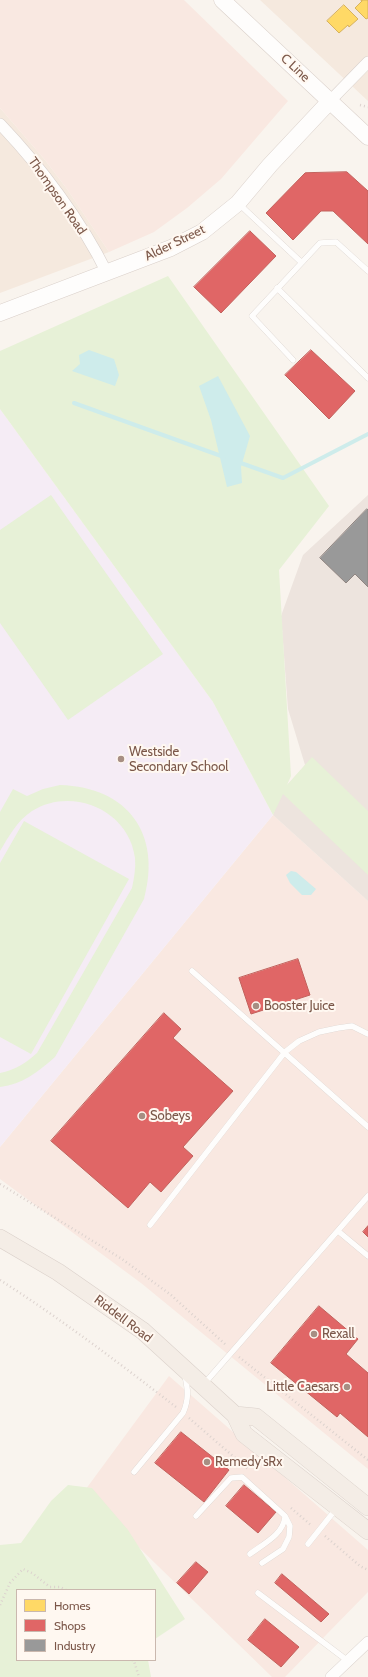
<!DOCTYPE html>
<html>
<head>
<meta charset="utf-8">
<style>
  body { margin:0 }
  #map { position:relative; width:368px; height:1677px; overflow:hidden; background:#f9f4ee; font-family:Cabin,sans-serif }
  canvas { display:block }
  .legend { position:absolute; left:16px; top:1589px; width:140px; height:72px; box-sizing:border-box; background:#fff8f1; border:1px solid #cab8ae; margin:0; padding:5px 7px; list-style:none; font-size:12px; color:#7b5749 }
  .legend li { display:flex; align-items:center; gap:8px; height:20px }
  .legend b { width:20px; border:1px solid #cab8ae }
</style>
</head>
<body>
<div id="map">
<canvas width="368" height="1677"></canvas>
<ul class="legend">
<li><b style="height:11px;background:#ffd966"></b>Homes</li>
<li><b style="height:11px;background:#e06666"></b>Shops</li>
<li><b style="height:11px;background:#999"></b>Industry</li>
</ul>
</div>
<script>
const c = document.querySelector('canvas').getContext('2d');
c.lineJoin = 'round';
function fillPath(path, color) {
  c.fillStyle = color;
  c.fill(path, 'evenodd');
}
function trace(path, color, width, dash) {
  c.strokeStyle = color;
  c.lineWidth = width;
  c.lineCap = dash ? 'butt' : 'round';
  c.setLineDash(dash || []);
  c.stroke(path);
}
function write(font, color, halo, rows, align = 'center') {
  c.font = font + ' Cabin,sans-serif';
  c.lineWidth = 4;
  c.setLineDash([]);
  c.textBaseline = 'middle';
  c.strokeStyle = halo;
  c.fillStyle = color;
  for (const [text, x, y, turn = 0] of rows) {
    c.save();
    c.translate(x, y);
    c.rotate((+turn || 0) * Math.PI / 180);
    c.textAlign = isNaN(turn) ? turn : align;
    if (halo) c.strokeText(text, 0, 0);
    c.fillText(text, 0, 0);
    c.restore();
  }
}
const residential = new Path2D(`
  M260 0H368V101Z
  M0 108 45 160 67 189 109 252 0 293Z`);
const commercial = new Path2D(`
  M0 0H184L288 101 221 179 187 208 154 232 109 252 67 189 45 160 0 108Z
  M273 815 368 901V1469L141 1283 0 1179V1147Z
  M169 1376 368 1550V1592L285 1677H272L83 1493Z`);
const industrial = new Path2D(`
  M368 495V901L273 815 281 792 305 765 288 709 281 616 303 555Z`);
const education = new Path2D(`
  M0 409 213 702 273 815 0 1147Z`);
const green = new Path2D(`
  M168 276 329 506 279 570 291 776 287 785 312 757 368 811V875L283 794 273 815 213 702 0 409V351Z
  M51 495 163 654 68 720 0 623V530Z
  M60 785C128 787 162 834 144 899L55 1057C38 1072 23 1084 0 1087V1073C15 1070 26 1063 37 1053L132 888C134 878 136 868 135 858 129 810 72 786 32 811 17 821 9 836 0 851V812L13 789 27 796 43 789Z
  M24 821 129 879 31 1054 0 1037V863Z
  M68 1485 92 1488 128 1530 185 1619 155 1639V1590H17V1660H148L151 1677H0V1545L21 1543 51 1501Z`);
const water = new Path2D(`
  M89 350 114 359 119 375 115 386 72 371 80 364 79 355Z
  M218 376 250 436 241 467 242 483 227 487 211 420 199 386Z
  M291 871 296 872 316 889 311 895H302L290 883 286 875Z`);
const homes = new Path2D(`
  M361 0H368V18L366 19 355 8 362 1Z
  M344 5 358 19 349 27 348 25 339 33 327 21Z`);
const shops = new Path2D(`
  M347 172 368 191V244L333 211H321L293 240 266 213 305 173Z
  M250 231 276 256 221 313 194 287Z
  M311 350 355 391 329 419 285 375Z
  M298 959 310 995 251 1014 239 978Z
  M164 1013 181 1029 173 1038 233 1091 183 1147 193 1156 161 1192 150 1182 128 1208 51 1141Z
  M368 1226V1237L363 1232Z
  M319 1306 358 1339 346 1354 368 1373V1437L340 1413 337 1417 271 1363Z
  M181 1432 229 1470 204 1502 155 1463Z
  M244 1485 276 1512 258 1533 226 1506Z
  M196 1562 208 1572 189 1594 177 1583Z
  M282 1574 329 1614 321 1622 275 1583Z
  M265 1619 299 1647 281 1667 248 1640Z`);
const industry = new Path2D(`
  M367 509 368 510V587L355 574 346 583 320 558Z`);
const stream = new Path2D(`
  M74 403 224 457
  M238 462 283 478 368 434`);
const path = new Path2D(`
  M360 105 368 107
  M0 1184 122 1259 171 1295 226 1345
  M0 1280C61 1319 119 1363 176 1407
  M239 1357 368 1460
  M189 1418 249 1470
  M291 1508 312 1526
  M325 1536 360 1566 368 1570
  M0 1605 10 1583 23 1569 32 1573 50 1587H60L66 1590
  M132 1660 134 1661 139 1677`);
const lane = new Path2D(`
  M239 204 301 262
  M277 288 368 378
  M293 360 252 316 320 243 336 242 368 271
  M192 971 368 1127
  M150 1225 285 1052 299 1041 319 1032 338 1028 352 1026 368 1034
  M338 1231 368 1256
  M204 1384 368 1196
  M134 1472 183 1413C189 1400 188 1389 185 1376
  M196 1516 231 1478 242 1477 285 1516 290 1526 289 1537 283 1549 262 1563
  M308 1544 336 1509
  M250 1554C263 1544 283 1535 285 1517
  M258 1593 348 1661`);
const street = new Path2D(`
  M330 101 368 62
  M0 124C40 166 81 220 107 273
  M331 1677 368 1642`);
const secondary = new Path2D(`
  M222 0 368 137
  M0 313 171 248 202 232 238 203 270 165 330 101`);
const primary = new Path2D(`
  M0 1238 58 1272 143 1331 235 1415 244 1434 368 1531
  M235 1415 256 1417 368 1507`);
const markers = [
  [121,759,4,"#a78e83"],
  [256,1006,4,"#a78e83"],
  [142,1116,4,"#a78e83"],
  [314,1334,4,"#a78e83"],
  [347,1387,4,"#a78e83"],
  [207,1462,4,"#a78e83"]
];
const streetNames = [
  ["C Line",295,68,43],
  ["Thompson Road",57,196,55],
  ["Alder Street",175,243,-26],
  ["Riddell Road",123,1319,37]
];
const poiNames = [
  ["Westside",129,752],
  ["Secondary School",129,767],
  ["Booster Juice",264,1006],
  ["Sobeys",150,1116],
  ["Rexall",322,1334],
  ["Little Caesars",339,1387,"right"],
  ["Remedy'sRx",215,1462]
];
fillPath(residential, '#f5e9de');
fillPath(commercial, '#f9e8e1');
fillPath(industrial, '#ede4de');
fillPath(education, '#f5ecf5');
fillPath(green, '#e7f1d7');
fillPath(water, '#ceeceb');
fillPath(homes, '#ffd966');
trace(homes, '#d7b25d', 1);
fillPath(shops, '#e06666');
trace(shops, '#c2625d', 1);
fillPath(industry, '#999');
trace(industry, '#908581', 1);
trace(stream, '#ceeceb', 4);
trace(lane, '#d9d1cc', 6);
trace(street, '#d9d1cc', 12);
trace(secondary, '#d9cfc9', 17);
trace(primary, '#dad0ca', 18);
trace(path, '#dcd2ce', 2.5, [1, 3]);
trace(lane, '#fefdfc', 5.5);
trace(street, '#fefdfc', 11);
trace(secondary, '#fefdfc', 16);
trace(primary, '#f4ede6', 17);
for (const [x, y, r, color] of markers) {
  const dot = new Path2D();
  dot.arc(x, y, r, 0, 2 * Math.PI);
  c.fillStyle = color;
  c.fill(dot);
  trace(dot, '#fff8f1', 1.5);
}
write('13px', '#7b5749', '#fff8f1', streetNames);
write('13px', '#7b5749', '#fff8f1', poiNames, 'left');
</script>
</body>
</html>
